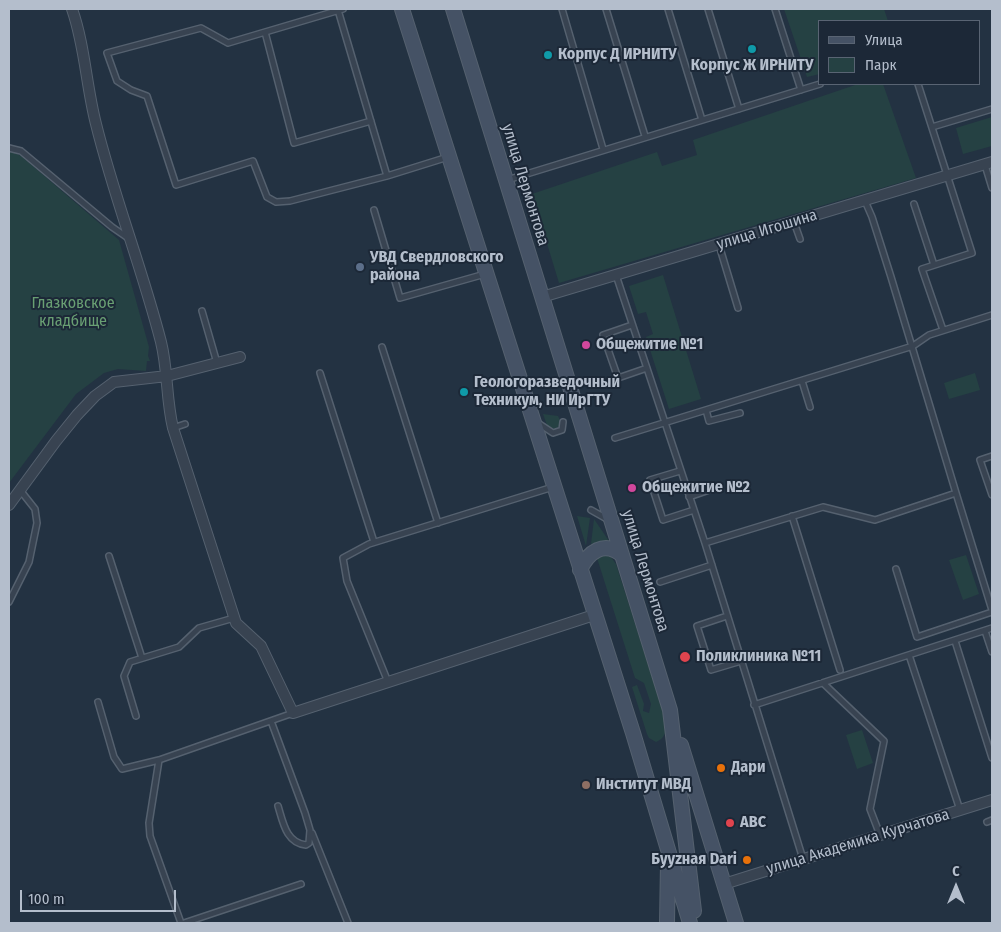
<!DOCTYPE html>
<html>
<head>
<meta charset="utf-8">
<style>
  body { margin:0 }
  #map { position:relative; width:1001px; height:932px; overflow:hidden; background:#233242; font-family:"Fira Sans Condensed",sans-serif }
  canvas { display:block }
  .frame { position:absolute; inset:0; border:10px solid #b4becc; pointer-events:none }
  .legend { position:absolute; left:818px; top:20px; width:162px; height:65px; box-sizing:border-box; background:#1c2837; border:1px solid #596473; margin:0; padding:6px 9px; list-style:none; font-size:15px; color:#b4becc }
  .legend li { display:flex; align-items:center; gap:10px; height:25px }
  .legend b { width:25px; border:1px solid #596473 }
  .north { position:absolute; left:931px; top:862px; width:50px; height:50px; -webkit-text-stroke:4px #1c2837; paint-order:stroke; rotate:0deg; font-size:14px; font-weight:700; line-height:20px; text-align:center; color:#b4becc }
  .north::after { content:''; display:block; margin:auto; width:18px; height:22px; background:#b4becc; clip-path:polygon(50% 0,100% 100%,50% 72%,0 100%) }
  .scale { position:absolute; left:20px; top:890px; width:156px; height:22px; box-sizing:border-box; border:2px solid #b4becc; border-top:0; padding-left:6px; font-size:15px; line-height:18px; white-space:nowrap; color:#b4becc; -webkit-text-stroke:4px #1c2837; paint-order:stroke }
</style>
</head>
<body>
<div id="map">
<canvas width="1001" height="932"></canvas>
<div class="frame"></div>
<ul class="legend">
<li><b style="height:6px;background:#455265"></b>Улица</li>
<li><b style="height:14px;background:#254143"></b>Парк</li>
</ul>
<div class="north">С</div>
<div class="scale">100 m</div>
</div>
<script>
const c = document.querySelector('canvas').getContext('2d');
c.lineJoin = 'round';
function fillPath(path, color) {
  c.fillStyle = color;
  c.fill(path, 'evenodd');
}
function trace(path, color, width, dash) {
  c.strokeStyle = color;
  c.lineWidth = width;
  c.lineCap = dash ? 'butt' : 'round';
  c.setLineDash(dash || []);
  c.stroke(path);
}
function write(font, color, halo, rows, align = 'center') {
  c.font = font + ' "Fira Sans Condensed",sans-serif';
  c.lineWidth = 4;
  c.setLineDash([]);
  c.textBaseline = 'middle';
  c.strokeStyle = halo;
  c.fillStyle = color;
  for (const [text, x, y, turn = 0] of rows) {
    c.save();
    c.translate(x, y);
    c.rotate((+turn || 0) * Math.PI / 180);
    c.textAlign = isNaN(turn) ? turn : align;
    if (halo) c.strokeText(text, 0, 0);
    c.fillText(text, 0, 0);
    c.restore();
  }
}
const green = new Path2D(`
  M784 9H884L888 21H820V74L807 77Z
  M858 84H883L916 178 559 283 532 194 657 152 662 166 697 155 693 140Z
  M992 117V146L963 154 956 128Z
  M9 150 21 156 119 240 149 347 148 356 150 361H147L146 371 118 369 104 373 76 394 9 483Z
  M663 275 701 399 669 409 646 337 653 334 646 312 638 314 629 286Z
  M975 373 980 390 949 399 944 383Z
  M543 414 558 416 561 422C559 429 555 429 548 428Z
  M577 516 590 518 586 546Z
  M594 519 609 541 599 542 591 544Z
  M604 555 611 557 616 564 666 721C667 730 665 739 656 742L649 738 647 734 632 687 637 685 644 704 643 711 649 713 651 704 644 683 635 678 597 558Z
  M966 555 979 594 963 600 949 560Z
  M862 730 873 763 857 769 846 735Z`);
const lane = new Path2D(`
  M343 9 228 43 201 28 107 53 117 81 131 90 147 96 176 185 253 161 267 197 276 202 290 201 387 176 448 157
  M562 9 603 149
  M606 9 645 136
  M668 9 702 120
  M708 9 739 109
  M775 9 801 90
  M338 10 387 176
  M265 32 294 143 371 121
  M918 84 972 253 922 269 943 330
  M932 127 992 109
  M9 148 21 151 112 227 128 238
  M985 165 992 188
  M507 180 820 84
  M914 204 934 265
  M374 210 400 298 485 274
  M794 222 800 239
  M719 245 738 308
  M616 275 705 543 803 859
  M202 311 217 363
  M632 325 603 335 618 378 647 368
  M382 347 438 523
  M320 373 374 542
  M802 381 810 407
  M706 410 709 421 740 413
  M538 423 553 433 562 430 563 422
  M173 428 185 424
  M615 438 913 346 929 335 992 315
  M992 456 980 460 992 495
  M680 471 650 480 663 520 694 510
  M956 493 992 610
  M689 497 715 488
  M591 510 607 519
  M792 516 840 670
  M705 543 823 507 875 520 956 493 891 277 872 217 865 201
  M109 556 142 658
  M896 569 917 637 992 612
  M660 582 712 565
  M9 602 29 562 37 523 35 509 20 490
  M727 616 697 626 711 670 741 661
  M985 631 992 652
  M955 641 992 758
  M909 655 960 810
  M388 682 347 581 343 558 369 544 553 487
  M823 683 884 741 870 809 880 835
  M98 702 114 757 122 769 159 760 293 713
  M754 705 992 628
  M136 716 124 676 130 662 179 647 199 628 234 618
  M271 721 305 813 310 830 309 843 306 845C286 843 283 822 278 806
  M159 760 149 823 150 836 181 923
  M987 822 992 820
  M312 833 348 923
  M184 923 301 884`);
const street = new Path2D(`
  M72 9C85 46 86 85 96 124 114 197 142 268 161 342 168 370 166 399 173 428L236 623 261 646 293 713 594 615
  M542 297 992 162
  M9 505 56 441 77 415 95 396 114 382 167 376 240 357
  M724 884 992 800`);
const secondary = new Path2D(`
  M402 9 633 733 690 923
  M453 9 670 710 694 911
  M580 570C588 552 604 540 622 555
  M681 745 736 923
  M667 923 668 863`);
const markers = [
  [752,49,5,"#0f9aa8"],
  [548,55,5,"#0f9aa8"],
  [360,267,5,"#5c6f8a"],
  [586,345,5,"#d1479c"],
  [464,392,5,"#0f9aa8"],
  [632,488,5,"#d1479c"],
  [685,657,6,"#e0444e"],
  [721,768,5,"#e8710a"],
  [586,785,5,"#8d6e63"],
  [730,823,5,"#e0444e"],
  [747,860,5,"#e8710a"]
];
const poiNames = [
  ["Корпус Д ИРНИТУ",558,55],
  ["Корпус Ж ИРНИТУ",752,66,"center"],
  ["УВД Свердловского",370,258],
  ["района",370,276],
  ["Общежитие №1",596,345],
  ["Геологоразведочный",474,383],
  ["Техникум, НИ ИрГТУ",474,401],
  ["Общежитие №2",642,488],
  ["Поликлиника №11",696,657],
  ["Дари",731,768],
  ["Институт МВД",596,785],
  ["ABC",740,823],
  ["Бууzная Dari",737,860,"right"]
];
const streetNames = [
  ["улица Лермонтова",525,185,73],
  ["улица Игошина",767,230,-17],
  ["улица Лермонтова",645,571,73],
  ["улица Академика Курчатова",858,842,-17]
];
const parkNames = [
  ["Глазковское",73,304],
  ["кладбище",73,322]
];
fillPath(green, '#254143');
trace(lane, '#55616f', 8);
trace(street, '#55616f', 12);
trace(secondary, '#55616f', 16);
trace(lane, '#384351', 5);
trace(street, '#384351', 10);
trace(secondary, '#455265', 14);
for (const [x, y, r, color] of markers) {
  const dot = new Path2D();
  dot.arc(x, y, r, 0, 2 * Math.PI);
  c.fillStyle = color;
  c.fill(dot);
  trace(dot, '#1c2837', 2);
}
write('bold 16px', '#b4becc', '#1c2837', poiNames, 'left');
write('16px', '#b4becc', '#1c2837', streetNames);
write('16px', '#699f73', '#1c2837', parkNames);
</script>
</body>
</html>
